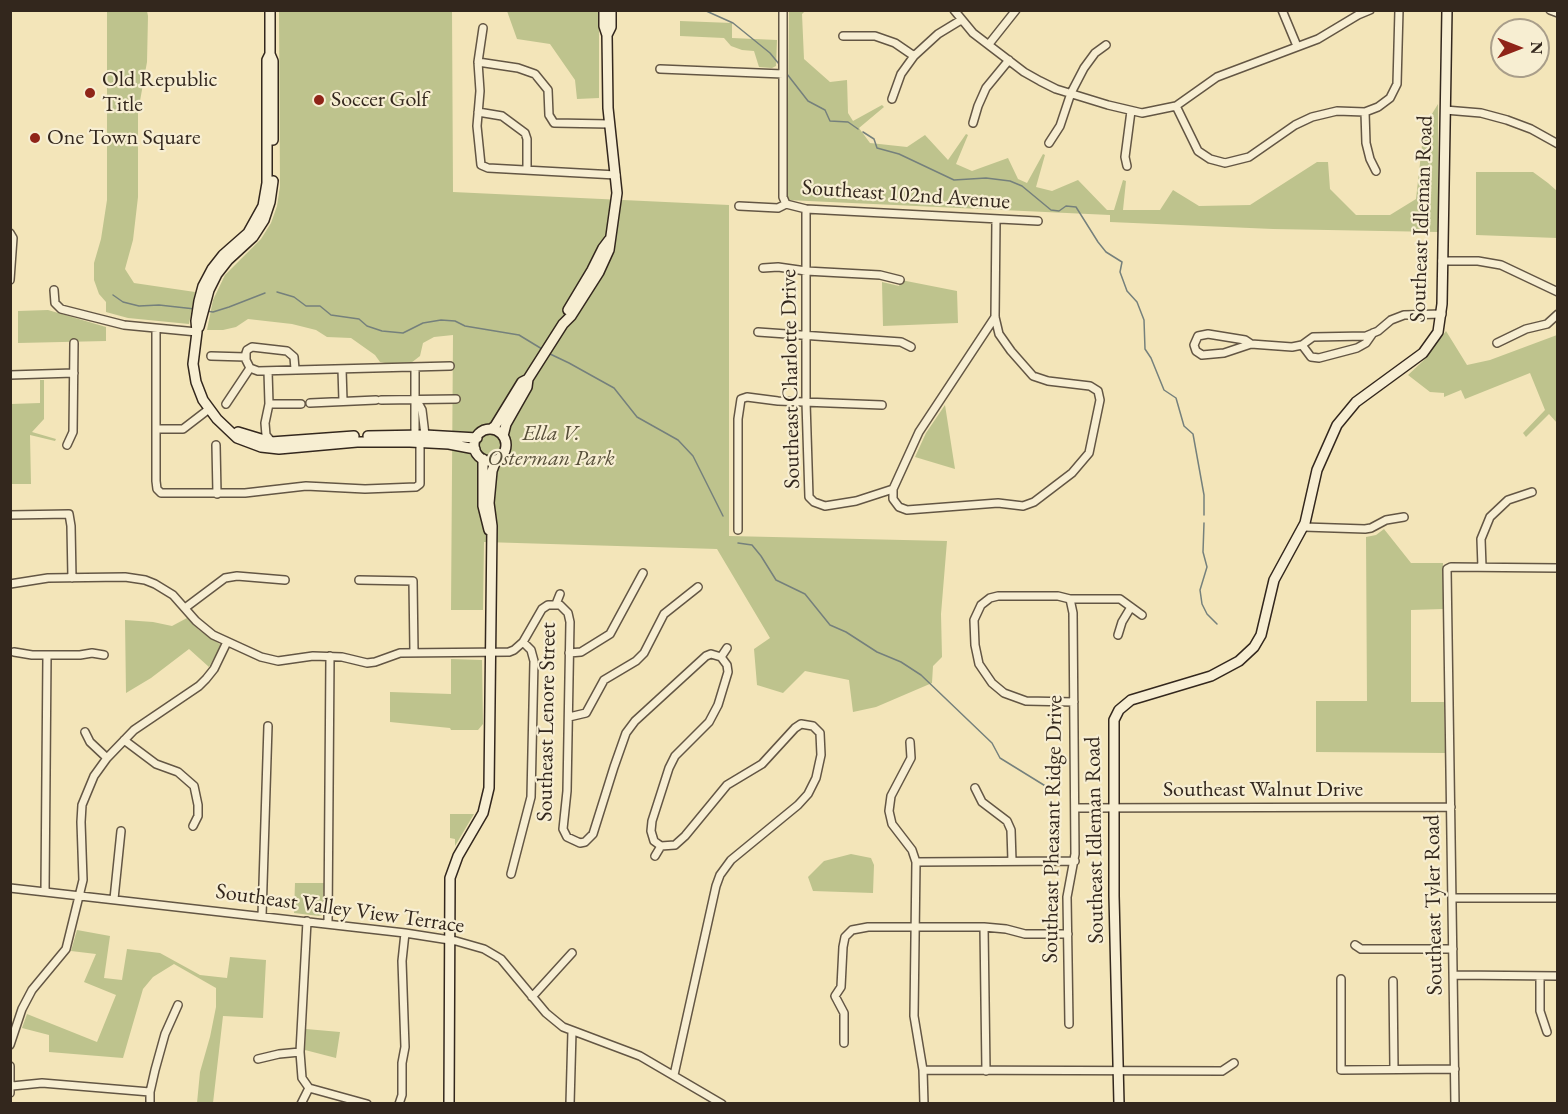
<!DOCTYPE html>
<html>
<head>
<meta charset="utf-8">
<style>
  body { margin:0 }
  #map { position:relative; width:1568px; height:1114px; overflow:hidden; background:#f3e5b9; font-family:"EB Garamond",serif }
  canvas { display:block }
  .frame { position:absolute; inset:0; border:12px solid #33271d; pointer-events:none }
  .north { position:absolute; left:1490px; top:18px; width:60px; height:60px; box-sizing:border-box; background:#f7eed2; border:2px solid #a99e8a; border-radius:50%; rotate:90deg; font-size:16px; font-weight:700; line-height:24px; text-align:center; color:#33271d }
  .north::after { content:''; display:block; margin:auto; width:21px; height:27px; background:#8f2418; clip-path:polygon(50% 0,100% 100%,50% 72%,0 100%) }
</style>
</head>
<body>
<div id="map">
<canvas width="1568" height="1114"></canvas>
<div class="frame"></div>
<div class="north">N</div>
</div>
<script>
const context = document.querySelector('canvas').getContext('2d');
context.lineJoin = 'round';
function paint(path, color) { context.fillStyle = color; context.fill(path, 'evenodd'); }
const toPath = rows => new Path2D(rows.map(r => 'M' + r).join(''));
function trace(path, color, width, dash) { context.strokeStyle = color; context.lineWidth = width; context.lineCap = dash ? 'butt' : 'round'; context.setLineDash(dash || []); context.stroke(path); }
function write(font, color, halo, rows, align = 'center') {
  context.font = font + ' "EB Garamond",serif'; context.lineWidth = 4.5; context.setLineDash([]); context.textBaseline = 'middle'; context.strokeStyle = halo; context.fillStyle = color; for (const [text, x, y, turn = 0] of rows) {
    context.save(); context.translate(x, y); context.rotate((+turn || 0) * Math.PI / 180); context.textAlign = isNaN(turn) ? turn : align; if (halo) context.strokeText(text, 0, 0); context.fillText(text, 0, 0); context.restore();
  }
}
const green = toPath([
  [107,11,147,11,148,16,147,62,138,112,138,197,133,240,125,269,134,283,195,292,189,324,128,318,106,312,106,302,99,294,94,280,94,263,101,239,107,200],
  [279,11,452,11,453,192,729,205,729,536,947,541,941,614,942,657,933,666,932,683,876,707,853,712,849,680,805,671,783,693,757,685,754,649,770,638,717,549,484,542,483,610,451,610,453,335,434,337,423,343,420,356,411,363,395,365,380,362,375,355,351,338,327,337,316,330,292,324,248,319,236,327,223,330,207,330,213,300,225,275,261,239,271,223,277,206,280,186],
  [507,11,599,11,599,98,577,99,575,80,550,44,517,39],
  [789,11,805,11,802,14,804,59,830,82,847,80,848,113,853,121,882,105,884,107,859,128,870,143,907,147,925,135,948,160,966,134,968,135,956,164,972,171,1008,158,1018,179,1027,183,1043,154,1045,155,1036,187,1052,191,1078,180,1107,210,1114,210,1123,180,1126,181,1123,210,1160,210,1173,190,1199,206,1250,205,1317,162,1328,162,1330,189,1356,215,1390,215,1416,199,1424,127,1438,104,1438,232,1273,229,1110,222,1110,215,787,200],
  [680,21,732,23,732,38,777,40,776,66,772,68,759,67,754,51,742,50,731,46,724,38,680,36],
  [1476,172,1533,172,1548,183,1557,191,1557,238,1476,235],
  [901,280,957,291,958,323,883,326,882,282,899,286],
  [48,310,106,327,106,341,18,343,18,311],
  [1446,331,1467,365,1490,360,1557,335,1557,423,1549,414,1526,437,1523,433,1545,410,1530,373,1465,399,1461,390,1444,397,1444,393,1430,392,1408,375,1423,361],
  [40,380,44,380,44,419,32,432,56,439,55,441,30,435,31,484,11,484,11,404,40,403],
  [945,405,955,469,915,457,926,433],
  [1384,529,1411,563,1443,563,1443,609,1411,610,1411,702,1444,702,1445,753,1316,752,1316,701,1367,701,1366,537,1376,535],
  [187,618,199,630,221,645,209,667,189,649,151,678,126,693,125,620,153,622,172,626],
  [451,659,482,660,483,724,478,730,451,730,450,728,390,722,390,692,451,694],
  [450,814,474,814,455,846,455,839,450,838],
  [851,854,871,858,874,865,873,893,813,891,808,877,824,861],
  [295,883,324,883,322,915,319,916,294,913],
  [77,930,110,936,104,978,122,980,127,949,160,953,200,975,227,978,230,957,266,960,263,1018,223,1016,213,1103,197,1103,200,1072,210,1037,216,1007,216,988,174,964,153,977,143,989,123,1058,49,1052,49,1035,22,1028,27,1014,97,1042,116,995,84,982,96,954,71,951],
  [306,1029,340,1032,336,1058,305,1050]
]);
const stream = toPath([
  [704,10,733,23,770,53,779,64],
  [787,74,808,101,825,110,830,121,848,122,858,129],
  [863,132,874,139,877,148,899,154,954,180,986,178,1010,181,1022,186,1051,210,1059,211,1066,206,1076,207,1098,242,1106,252,1122,262,1120,272,1127,291,1137,302,1144,320,1145,349,1151,358,1164,390,1176,398,1184,426,1193,434,1204,495,1204,515],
  [277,292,294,297,306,306,320,306,331,315,359,319,367,326,382,331,403,333,423,323,441,320,455,321,465,326,519,335,542,349],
  [113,295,123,302,139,306,159,305,195,309],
  [206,311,213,312,229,307,265,293],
  [548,353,569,363,614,388,637,417,678,440,693,456,723,516],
  [1204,523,1203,552,1207,567,1200,590,1202,604,1207,614,1217,624],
  [738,543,752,545,761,556,776,580,805,594,830,625,846,632,877,652,901,662,921,675,992,743,1000,758,1060,795]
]);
const street = toPath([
  [783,10,783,197,786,204],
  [954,10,973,33,1024,72,1040,81,1056,89,1108,105,1142,113,1176,106,1217,77,1318,39,1358,15,1370,10],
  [1282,10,1297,46],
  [1550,10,1558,13],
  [483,28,478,62,480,91,477,126,481,165,488,168,616,175],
  [843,36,875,36,895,43,914,56],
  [989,44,1016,10],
  [478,62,518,68,535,74,548,90,549,115,554,123,609,124],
  [660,69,783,74],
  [892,99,901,74,914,56,938,34,961,20],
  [1176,106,1198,151,1210,159,1225,163,1249,157,1295,125,1312,117,1337,111,1365,112,1378,107,1390,98,1397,84,1399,10],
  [1445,110,1481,113,1507,120,1531,129,1558,144],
  [478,112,502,116,525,133,527,139,527,169],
  [1365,112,1366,143,1370,159,1376,171],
  [973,123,978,106,986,88,1009,60],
  [1049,143,1060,126,1071,93,1084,68,1095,53,1106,45],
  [1127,166,1125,157,1131,111],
  [739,206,778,208,786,204,806,209,1038,221],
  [806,209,806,402,809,497,814,502,825,506,856,501,893,489],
  [10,233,13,238,10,280],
  [1442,261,1478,261,1501,265,1558,292],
  [763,268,778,267,806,271,880,275,900,280],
  [54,290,55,303,61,309,124,325,197,332],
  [995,317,919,432,893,489,893,499,899,507,907,510,998,503,1023,506,1034,502,1072,473,1089,453,1100,400,1098,391,1090,386,1048,381,1033,376,1011,351,999,334,995,317,996,220],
  [156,329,156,481,157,489,161,493,245,493,306,486,365,489,416,487,420,484,420,442,425,435,422,410,416,399],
  [758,332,901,342,911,347],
  [1497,343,1526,329,1547,324,1558,314],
  [1251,344,1245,340,1208,334,1198,336,1194,345,1196,351,1202,355,1224,353,1251,344,1292,347,1302,345,1313,337,1366,336,1378,331,1391,320,1404,315,1442,314],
  [1302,345,1311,357,1319,358,1357,348,1366,343,1373,333],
  [211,356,246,357],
  [295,369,294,357,287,351,252,347,247,350,246,353,246,360,250,368,258,371,450,366],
  [342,369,343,401],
  [415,369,415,435,417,438],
  [268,371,269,404,265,423,266,435,271,441],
  [10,375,74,373],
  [381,400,456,399],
  [310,403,376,400],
  [226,404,250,368],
  [269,404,301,404],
  [157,429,183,429,209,409],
  [67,445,73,432,74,343],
  [216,445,217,494],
  [10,515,69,514,71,526,72,578],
  [1304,527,1365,529,1371,528,1386,520,1404,517],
  [738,530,738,419,741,399,747,397,778,401,882,405],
  [1482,567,1481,539,1490,517,1508,500,1532,492],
  [359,580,413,581,414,652],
  [10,584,48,578,125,577,145,580,155,584,173,595,196,621,213,635,261,657,278,661,313,656,342,657,367,663,375,662,400,653,509,652,514,650,523,642,542,609,548,605,560,605,568,613,570,622,567,791,563,829,567,837,580,843,585,842,593,834,614,767,626,733,635,721,706,656,711,654,721,657,727,665,728,672,718,705,709,722,675,756,669,768,652,821,651,831,654,841,661,846,675,845,685,836,727,785,762,764,795,728,801,724,813,726,820,733,821,755,816,778,808,794,798,805,731,860,720,875,716,886,674,1075],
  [556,604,560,594],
  [185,608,225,578,237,576,285,580],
  [1118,635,1122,622,1131,607],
  [14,652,32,655,80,655,92,653,104,655],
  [569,653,581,652,610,634,643,573],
  [721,657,727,648],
  [1074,702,1026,701,1004,693,992,683,979,664,975,645,974,620,981,605,990,598,998,596,1058,596,1070,599,1120,599,1142,615],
  [569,717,586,713,604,680,636,661,644,653,664,614,698,587],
  [85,732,90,742,107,758],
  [124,740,156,764,178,772,194,786,198,805,198,816,193,826],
  [910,742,911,758,891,796,889,811,892,824,912,850,916,862,914,1016,923,1070,924,1104],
  [975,788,982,802,1007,821,1011,830,1012,861],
  [1075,808,1451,807],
  [655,856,661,846],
  [916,862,1075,861],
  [511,874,531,797,534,661,531,650,523,642],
  [10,888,405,933,456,941,484,949,501,959,546,1013,563,1027,640,1056,722,1104],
  [45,892,47,655],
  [1452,898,1558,898],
  [114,899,121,831],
  [262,916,268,726],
  [307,921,300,1052,302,1078,309,1088,367,1104],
  [328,924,330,656],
  [984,927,986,1071],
  [1355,945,1361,949,1453,949],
  [1454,975,1558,976],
  [1540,976,1540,1011,1547,1032],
  [1341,979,1341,1070,1455,1069],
  [1393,981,1394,1069],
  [532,997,572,953],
  [1069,1024,1067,897,1075,854,1073,613,1070,599],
  [844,1043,844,1013,835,996,841,987,843,947,845,937,852,930,868,927,984,927,1006,929,1025,934,1068,934],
  [10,1045,22,1009,32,990,66,949,83,880,81,822,82,805,94,776,107,758,134,730,199,686,206,679,214,669,227,642],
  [258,1059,279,1054,300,1052],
  [10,1066,10,1093],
  [923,1070,1222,1071,1234,1063],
  [12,1086,42,1083,150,1092],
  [150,1104,150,1092,155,1070,165,1034,178,1005],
  [301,1104,309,1088],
  [399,1104,402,1095,402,1063,405,1047,402,961,405,933],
  [570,1104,572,1031],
  [1455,1104,1447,569,1451,567,1558,568]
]);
const secondary = toPath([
  [270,10,270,54,273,61,273,140],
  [607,35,611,27,611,10],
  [270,54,267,60,267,183,263,206,248,233,223,255,212,269,203,286,199,301,196,321,197,332,193,364,196,382,203,400,217,419,237,438,261,447,279,449,357,442,410,442,449,444,475,449],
  [568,310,592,270,603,248,609,240],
  [199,327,209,290,217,274,228,260,253,237,264,220,270,202,273,181],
  [491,429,495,426,522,382,528,379,563,324,571,316,599,272,609,250,617,193,608,108,607,35,604,26,604,10],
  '474 445a16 16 0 1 1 32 0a16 16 0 1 1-32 0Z',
  [238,432,271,442,354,436],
  [368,436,425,435,477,438],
  [503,436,506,424,527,387,528,379],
  [483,459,483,506,489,530],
  [449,1104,450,878,458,856,483,813,489,788,492,526,489,503,492,471,496,460],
  [1119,1104,1114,896,1114,720,1119,710,1131,700,1211,676,1239,661,1254,647,1261,635,1274,580,1305,523,1317,470,1337,425,1356,402,1423,353,1438,332,1442,304,1447,10]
]);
const markers = [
  [90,93,6,"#8f2418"],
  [319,100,6,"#8f2418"],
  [35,138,6,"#8f2418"]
];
const poiNames = [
  ["Old Republic",102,80],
  ["Title",102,105],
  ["Soccer Golf",331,100],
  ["One Town Square",47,138]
];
const streetNames = [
  ["Southeast 102nd Avenue",906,195,4],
  ["Southeast Idleman Road",1422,219,-88],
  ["Southeast Charlotte Drive",791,379,-91],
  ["Southeast Lenore Street",547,722,-89],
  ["Southeast Walnut Drive",1263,790],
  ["Southeast Pheasant Ridge Drive",1053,829,-89],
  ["Southeast Idleman Road",1095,840,-91],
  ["Southeast Tyler Road",1434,905,-91],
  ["Southeast Valley View Terrace",340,909,8]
];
const parkNames = [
  ["Ella V.",551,434],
  ["Osterman Park",551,459]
];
paint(green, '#bec38d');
trace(stream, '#75807c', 1.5);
trace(street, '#635644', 10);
trace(secondary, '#33271d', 12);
trace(street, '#f7eed2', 7);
trace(secondary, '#f7eed2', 9);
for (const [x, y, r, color] of markers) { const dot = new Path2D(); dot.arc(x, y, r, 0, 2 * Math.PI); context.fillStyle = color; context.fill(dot); trace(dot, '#f7eed2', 2); }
write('22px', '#33271d', '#f7eed2', poiNames, 'left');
write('22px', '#33271d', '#f7eed2', streetNames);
write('italic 22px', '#564e39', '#f7eed2', parkNames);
</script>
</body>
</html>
